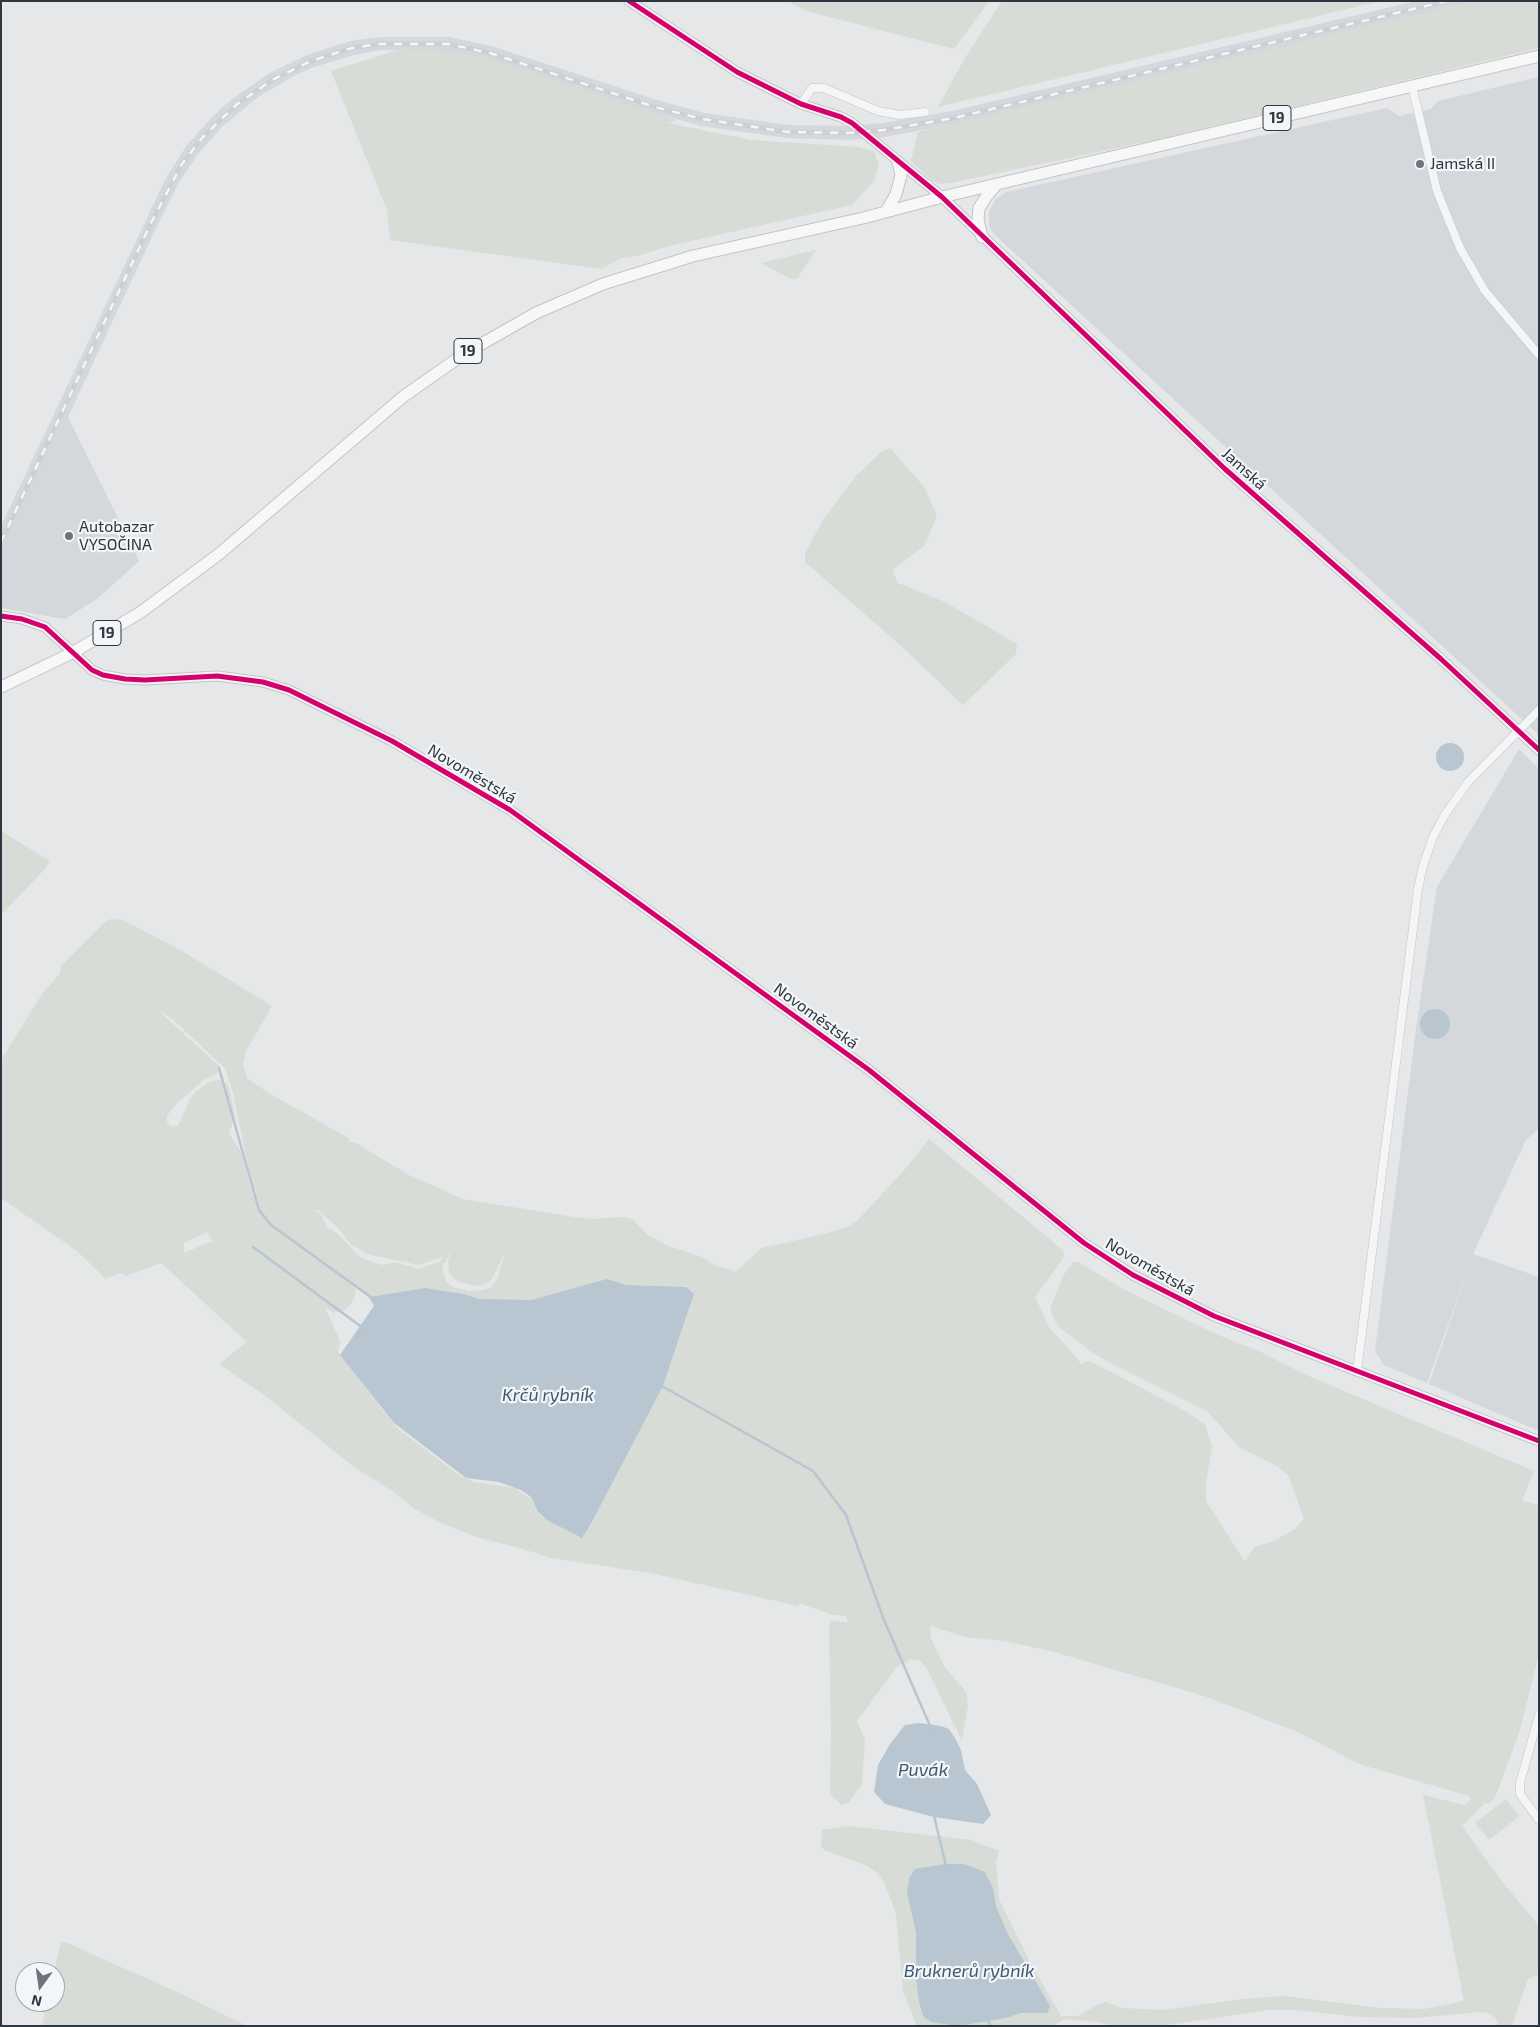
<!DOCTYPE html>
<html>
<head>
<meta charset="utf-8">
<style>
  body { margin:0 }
  #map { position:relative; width:1540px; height:2027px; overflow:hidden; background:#e5e7e9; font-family:"Exo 2",sans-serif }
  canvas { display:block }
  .frame { position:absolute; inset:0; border:2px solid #2d3641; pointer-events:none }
  .north { position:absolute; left:15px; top:1962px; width:50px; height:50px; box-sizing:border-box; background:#f3f6f8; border:1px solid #a4a9af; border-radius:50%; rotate:194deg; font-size:14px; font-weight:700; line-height:20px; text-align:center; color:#2d3641 }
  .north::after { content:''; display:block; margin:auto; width:18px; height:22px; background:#6d747c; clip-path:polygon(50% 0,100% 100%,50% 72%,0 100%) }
</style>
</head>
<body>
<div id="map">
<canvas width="1540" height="2027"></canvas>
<div class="frame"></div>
<div class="north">N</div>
</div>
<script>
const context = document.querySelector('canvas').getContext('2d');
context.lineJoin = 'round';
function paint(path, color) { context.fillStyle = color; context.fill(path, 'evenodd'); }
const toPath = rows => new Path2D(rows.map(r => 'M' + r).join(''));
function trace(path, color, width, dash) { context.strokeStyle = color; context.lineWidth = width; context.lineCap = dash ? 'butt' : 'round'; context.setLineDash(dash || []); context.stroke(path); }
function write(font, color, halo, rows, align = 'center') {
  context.font = font + ' "Exo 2",sans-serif'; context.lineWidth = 4.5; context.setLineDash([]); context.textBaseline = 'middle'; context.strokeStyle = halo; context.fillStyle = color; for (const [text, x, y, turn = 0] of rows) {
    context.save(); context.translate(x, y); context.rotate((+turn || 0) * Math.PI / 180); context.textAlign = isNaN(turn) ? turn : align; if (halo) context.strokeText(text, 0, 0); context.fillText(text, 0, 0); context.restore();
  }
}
const built = toPath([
  [1416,1,1477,1,955,124,884,137,848,140,787,138,701,126,614,101,488,59,447,51,380,50,354,55,314,67,294,76,258,97,223,126,198,154,178,184,157,226,68,417,139,561,97,599,65,619,1,608,1,526,166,178,187,145,213,116,231,100,268,74,309,54,351,41,379,37,449,37,491,46,657,100,704,113,788,125,847,126,883,123,952,111],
  [1539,77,1539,735,995,235,989,226,989,212,995,200,1006,192,1387,108,1399,116,1431,109,1438,101],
  [1519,749,1539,769,1539,1128,1526,1140,1473,1254,1539,1277,1539,1431,1429,1384,1469,1266,1427,1383,1384,1365,1375,1351,1416,1029,1437,887]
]);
const green = toPath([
  [787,1,989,1,954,49,806,11],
  [1002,1,1381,1,938,107,965,58],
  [1477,1,1539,1,1539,48,1155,140,951,183,940,184,931,180,911,161,918,132],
  [401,49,447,51,488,59,678,120,668,123,751,140,859,147,874,151,879,165,874,181,852,205,669,246,638,256,622,258,601,269,390,240,387,210,331,71],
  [816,250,797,279,791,279,761,263],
  [890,448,924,487,937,516,924,546,892,570,898,583,945,602,1017,644,1016,654,963,705,899,644,805,562,805,553,823,520,855,477,881,452],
  [1,831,50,861,45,869,1,915],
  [111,919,123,920,182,951,272,1006,246,1051,243,1064,247,1078,267,1092,350,1139,348,1142,354,1142,409,1175,463,1199,574,1217,592,1219,625,1217,632,1219,648,1235,666,1245,702,1257,718,1267,733,1270,734,1273,762,1248,820,1235,848,1227,857,1221,907,1167,929,1139,1063,1250,1064,1256,1060,1263,1035,1297,1050,1329,1065,1344,1082,1365,1086,1361,1092,1362,1187,1412,1205,1424,1212,1447,1206,1483,1206,1501,1245,1562,1254,1547,1274,1541,1295,1529,1304,1518,1288,1475,1278,1467,1239,1447,1208,1412,1114,1365,1090,1351,1060,1328,1051,1313,1051,1306,1063,1276,1073,1262,1078,1262,1125,1290,1218,1335,1261,1352,1306,1375,1534,1471,1522,1501,1539,1505,1539,1654,1520,1730,1498,1790,1494,1799,1488,1804,1485,1803,1462,1826,1501,1880,1539,1926,1539,1974,1528,1979,1512,2026,1498,2026,1496,2018,1489,2013,1480,2012,1416,2018,1360,2017,1295,2010,1269,2010,1161,2026,1111,2025,1091,2021,1064,2019,1053,2026,917,2026,903,1991,896,1914,885,1884,878,1874,868,1866,824,1850,821,1846,822,1830,848,1826,971,1840,999,1851,996,1863,999,1899,1034,1970,1061,2016,1078,2016,1097,2005,1106,2002,1122,2008,1163,2010,1242,1999,1285,1996,1381,2008,1425,2009,1464,2001,1423,1795,1465,1805,1470,1801,1469,1796,1359,1764,1298,1732,1204,1696,1051,1651,1004,1641,965,1637,931,1626,930,1636,944,1666,966,1692,968,1705,962,1741,927,1669,919,1660,911,1659,896,1668,857,1721,865,1740,862,1784,849,1802,842,1805,830,1794,831,1730,829,1628,831,1620,848,1623,846,1616,833,1615,799,1603,799,1606,650,1573,551,1558,520,1548,480,1538,443,1524,415,1509,394,1492,354,1467,267,1397,219,1364,247,1342,161,1263,126,1276,120,1273,106,1279,77,1251,1,1198,1,1060,42,994,60,973,61,966,106,921],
  [159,1011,171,1018,225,1068,233,1093,251,1181,257,1192,253,1196,241,1152,229,1133,235,1116,228,1084,219,1080,209,1082,196,1091,190,1099,178,1126,170,1126,167,1122,167,1116,176,1104,204,1080,221,1071,219,1066],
  [318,1210,337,1227,351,1244,366,1254,419,1265,443,1257,441,1261,418,1269,396,1262,382,1265,361,1258,337,1233,327,1227,320,1213,313,1211],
  [207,1232,214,1243,210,1242,184,1253,184,1243],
  [453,1249,448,1260,449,1273,458,1282,477,1286,484,1285,492,1279,506,1250,497,1279,491,1287,485,1290,468,1291,453,1287,446,1281,442,1266],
  [607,1280,626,1285,655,1286,691,1305,663,1386,593,1520,581,1537,540,1516,531,1499,515,1488,474,1482,460,1476,395,1426,338,1352,340,1341,325,1307,334,1313,344,1310,351,1304,356,1294,354,1287,369,1297,425,1288,464,1294,479,1299,513,1301,531,1300],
  [1506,1799,1519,1816,1489,1840,1475,1823],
  [61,1942,65,1942,186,1996,247,2026,42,2026,47,2002,55,2002,54,1972]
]);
const water = toPath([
  '1436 757a14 14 0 1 1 28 0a14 14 0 1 1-28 0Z',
  '1420 1024a15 15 0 1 1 30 0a15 15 0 1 1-30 0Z',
  [607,1279,626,1285,686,1287,694,1294,663,1386,593,1520,582,1538,547,1520,538,1512,531,1497,521,1490,499,1482,466,1478,449,1465,394,1423,340,1355,374,1306,369,1297,425,1288,464,1294,479,1299,531,1300],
  [919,1723,941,1726,949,1729,955,1738,961,1750,965,1770,977,1784,991,1815,983,1824,934,1817,885,1804,874,1792,878,1765,890,1744,905,1725],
  [945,1864,964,1864,985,1872,993,1888,996,1907,1008,1934,1050,2006,1047,2013,1021,2013,1006,2018,958,2026,931,2022,923,2016,919,2002,916,1976,916,1932,907,1893,909,1878,915,1869]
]);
const stream = toPath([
  [219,1068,259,1210,271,1225,372,1298],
  [253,1247,363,1328],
  [660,1385,813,1471,846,1515,884,1620,931,1728],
  [934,1816,946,1866],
  [988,2019,990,2026]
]);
const minor = toPath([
  [1412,86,1437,191,1460,248,1485,291,1539,355],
  [801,104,812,88,824,88,878,111,900,115,925,112],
  [1357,1371,1418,889,1423,866,1433,837,1444,816,1468,782,1539,710],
  [1539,1715,1520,1783,1520,1794,1539,1820]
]);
const tertiary = toPath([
  [629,1,737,72,801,104,841,117,852,123,942,197,1225,469,1441,659,1539,750],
  [1,616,22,619,45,627,92,670,103,675,125,679,145,680,217,676,263,682,289,690,392,741,510,810,869,1070,1084,1243,1133,1275,1214,1316,1539,1441]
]);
const primary = toPath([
  [886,212,896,194,901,175,898,162],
  [982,237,978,220,979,208,986,197,996,185],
  [1,687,72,653,141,612,219,554,404,396,464,354,536,313,603,284,693,256,863,218,942,197,1539,56]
]);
const rail = toPath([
  [1,542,151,223,182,164,202,138,236,105,272,80,311,61,352,48,379,44,448,44,490,53,655,107,702,119,788,132,847,133,884,130,954,118,1447,1]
]);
const cycleway = toPath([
  [629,1,737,72,801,104,841,117,852,123,942,197,1225,469,1441,659,1539,750],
  [1,616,22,619,45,627,92,670,103,675,125,679,145,680,217,676,263,682,289,690,392,741,510,810,869,1070,1084,1243,1133,1275,1214,1316,1539,1441]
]);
const markers = [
  [1420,164,5,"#6d747c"],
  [69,536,5,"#6d747c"]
];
const shields = [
  [1277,118,28],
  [468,351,28],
  [107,633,28]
];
const shieldNames = [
  ["19",1277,118],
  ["19",468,351],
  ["19",107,633]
];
const poiNames = [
  ["Jamská II",1430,164],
  ["Autobazar",79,527],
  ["VYSOČINA",79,545]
];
const streetNames = [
  ["Jamská",1244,469,42],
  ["Novoměstská",472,774,31],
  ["Novoměstská",816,1016,36],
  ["Novoměstská",1150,1267,30]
];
const waterNames = [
  ["Krčů rybník",548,1395],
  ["Puvák",923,1770],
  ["Bruknerů rybník",969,1971]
];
paint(built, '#d4d7dc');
paint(green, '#d7dcd6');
paint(water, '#b7c6d0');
trace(stream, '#b7c6d0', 2.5);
trace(minor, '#c3c5c7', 9);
trace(tertiary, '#c3c5c7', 11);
trace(primary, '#c2c4c6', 13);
trace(minor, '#f4f5f6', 8);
trace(tertiary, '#f4f5f6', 9);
trace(primary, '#f7f7f8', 11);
trace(rail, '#cdcfd1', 4.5);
trace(rail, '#f3f6f8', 2.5, [8]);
trace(cycleway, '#d6006c', 5);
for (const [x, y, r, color] of markers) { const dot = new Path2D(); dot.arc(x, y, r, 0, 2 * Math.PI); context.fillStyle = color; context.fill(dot); trace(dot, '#f3f6f8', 2); }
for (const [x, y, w] of shields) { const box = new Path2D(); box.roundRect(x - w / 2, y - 12.5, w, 25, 4); context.fillStyle = '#f3f6f8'; context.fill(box); trace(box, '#2d3641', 1); }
write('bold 15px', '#2d3641', null, shieldNames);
write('16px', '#2d3641', '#f3f6f8', poiNames, 'left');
write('16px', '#2d3641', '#f3f6f8', streetNames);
write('italic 18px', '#3b5971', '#f3f6f8', waterNames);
</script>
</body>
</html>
